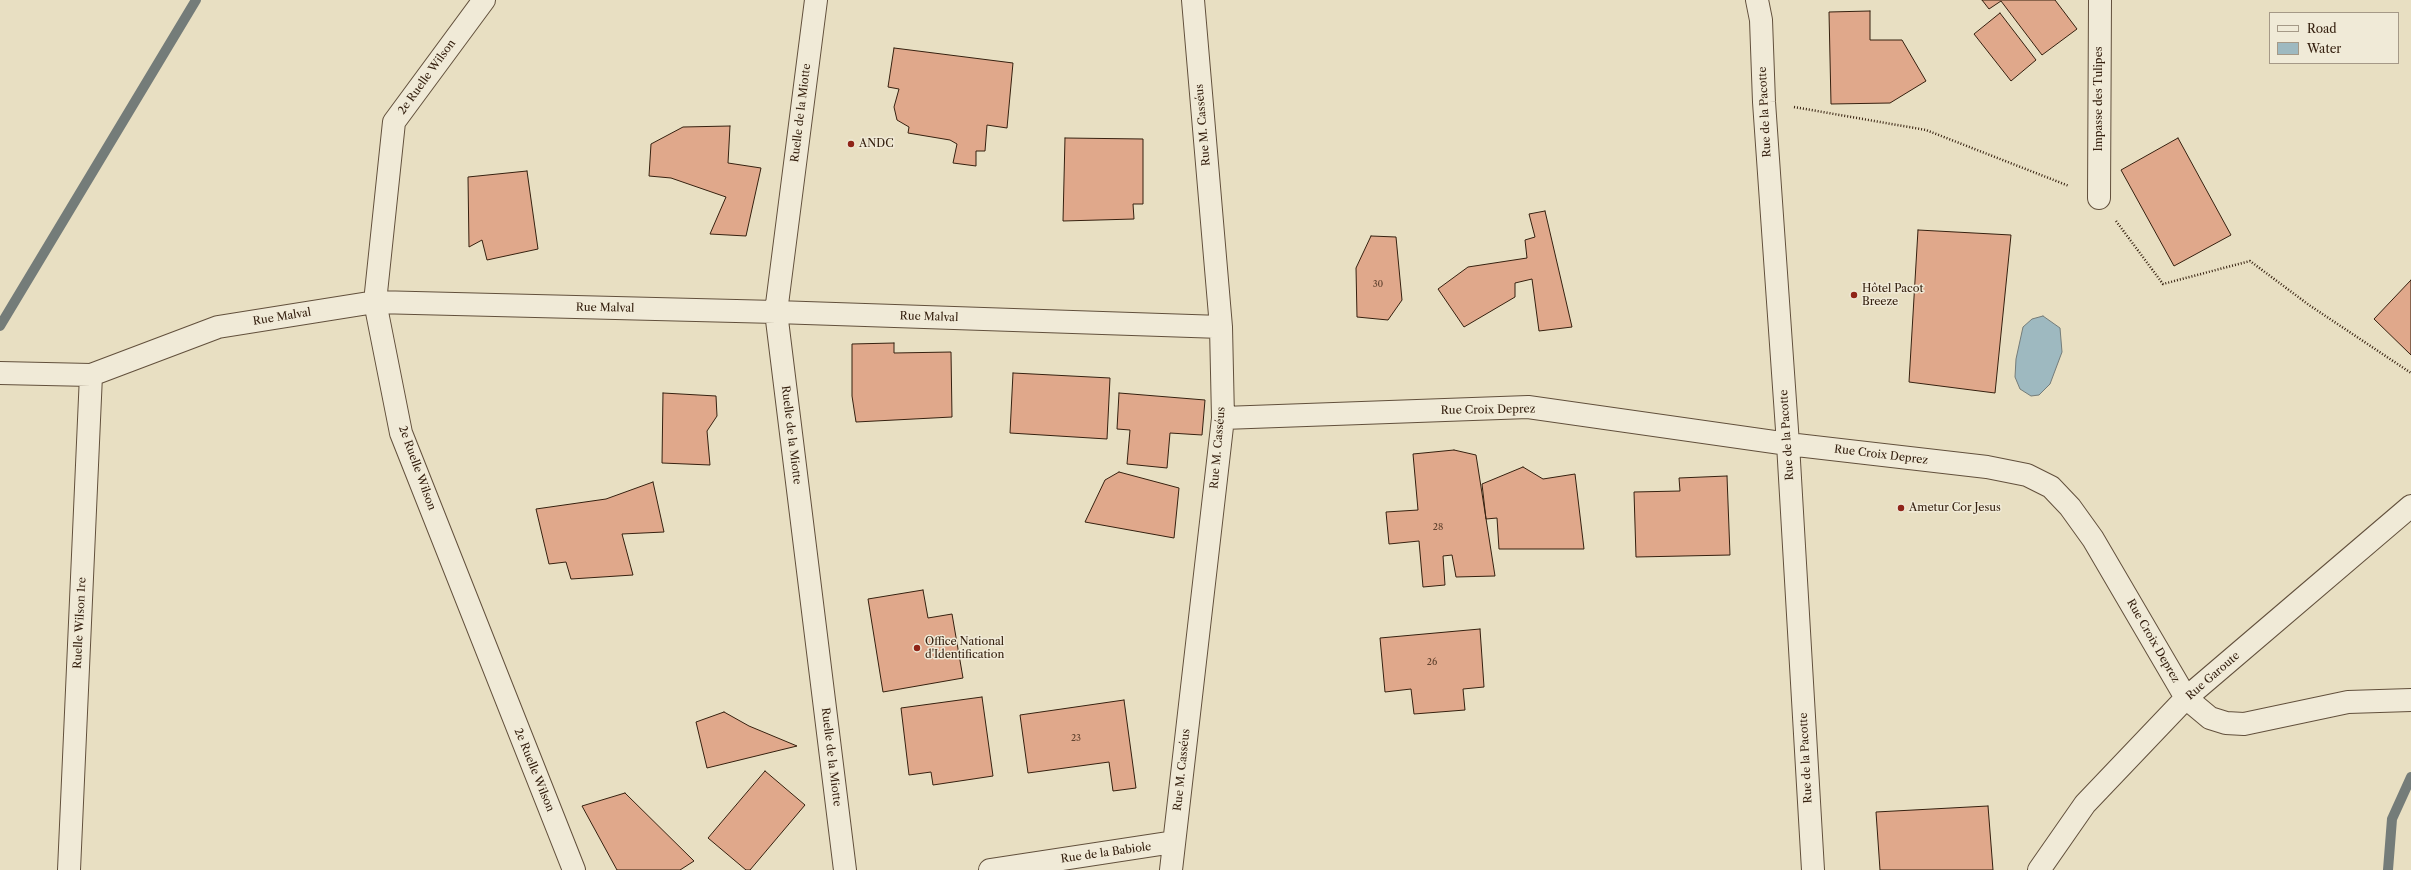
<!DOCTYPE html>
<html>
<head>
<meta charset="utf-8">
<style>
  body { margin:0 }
  #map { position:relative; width:2411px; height:870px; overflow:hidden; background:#e8dfc2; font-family:"Libre Caslon Text",serif }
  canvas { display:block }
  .legend { position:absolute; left:2269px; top:12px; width:130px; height:52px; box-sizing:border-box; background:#f0ead7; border:1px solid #a59987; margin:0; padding:5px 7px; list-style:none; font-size:12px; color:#35200f }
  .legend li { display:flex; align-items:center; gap:8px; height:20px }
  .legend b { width:20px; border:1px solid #a59987 }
</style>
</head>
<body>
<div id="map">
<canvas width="2411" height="870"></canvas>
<ul class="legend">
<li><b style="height:5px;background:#f0ead7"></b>Road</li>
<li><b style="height:11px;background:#9eb9c0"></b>Water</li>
</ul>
</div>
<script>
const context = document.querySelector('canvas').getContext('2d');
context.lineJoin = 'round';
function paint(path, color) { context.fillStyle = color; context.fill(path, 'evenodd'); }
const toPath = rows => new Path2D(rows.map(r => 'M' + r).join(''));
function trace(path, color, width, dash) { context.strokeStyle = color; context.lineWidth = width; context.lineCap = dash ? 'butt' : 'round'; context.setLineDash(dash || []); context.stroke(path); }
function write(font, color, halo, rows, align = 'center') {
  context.font = font + ' "Libre Caslon Text",serif'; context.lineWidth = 3; context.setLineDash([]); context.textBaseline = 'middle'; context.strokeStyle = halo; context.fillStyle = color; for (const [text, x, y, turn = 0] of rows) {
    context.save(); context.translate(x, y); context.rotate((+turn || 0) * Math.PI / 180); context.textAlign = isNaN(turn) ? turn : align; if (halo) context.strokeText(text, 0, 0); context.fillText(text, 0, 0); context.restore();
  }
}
const water = toPath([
  [2043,316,2060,328,2062,352,2050,384,2039,395,2031,396,2020,389,2015,377,2016,359,2023,327,2032,319,2043,316]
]);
const stream = toPath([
  [0,326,196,0],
  [2388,870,2392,819,2411,777]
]);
const building = toPath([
  [1982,0,2055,0,2077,29,2042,55,2001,1,1989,9,1982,0],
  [1870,11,1870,40,1902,40,1926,81,1890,103,1831,104,1829,12,1870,11],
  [2000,13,2036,60,2011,81,1974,34,2000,13],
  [894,48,1013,63,1007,128,987,125,985,151,976,151,976,166,953,163,957,144,950,140,908,133,909,127,897,120,894,107,899,89,888,87,894,48],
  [730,126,728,163,761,168,746,236,710,234,726,197,671,178,649,176,651,144,683,127,730,126],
  [1065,138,1143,139,1143,204,1133,204,1134,219,1063,221,1065,138],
  [2178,138,2231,235,2174,266,2121,170,2178,138],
  [527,171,538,249,487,260,482,240,469,247,468,177,527,171],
  [1545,211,1572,327,1539,331,1532,279,1515,283,1515,297,1464,327,1438,289,1468,267,1527,258,1525,240,1535,237,1529,214,1545,211],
  [1918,230,2011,235,1995,393,1909,382,1918,230],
  [1371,236,1396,237,1402,300,1388,320,1357,317,1356,268,1371,236],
  [2411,280,2411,355,2374,319,2411,280],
  [894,343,894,353,951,352,952,417,856,422,852,396,852,344,894,343],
  [1013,373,1110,378,1107,439,1010,433,1013,373],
  [663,393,716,396,717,416,707,431,710,465,662,463,663,393],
  [1119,393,1205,400,1202,435,1170,433,1167,468,1127,464,1130,430,1117,429,1119,393],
  [1454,450,1476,455,1495,576,1456,577,1452,555,1443,556,1445,585,1423,587,1419,541,1389,544,1386,512,1418,510,1413,454,1454,450],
  [1523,467,1543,479,1575,474,1584,549,1499,549,1497,518,1486,519,1482,484,1523,467],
  [1119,472,1179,488,1174,538,1085,522,1105,480,1119,472],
  [1727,476,1730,555,1636,557,1634,492,1680,491,1679,478,1727,476],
  [653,482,664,532,622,534,633,575,571,579,566,562,549,564,536,509,606,499,653,482],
  [923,590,928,618,952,614,963,678,883,692,868,599,923,590],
  [1480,629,1484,687,1463,689,1465,710,1414,714,1411,689,1385,692,1380,638,1480,629],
  [982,697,993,776,933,785,931,772,909,775,901,708,982,697],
  [1124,700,1136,788,1113,791,1109,762,1028,773,1020,715,1124,700],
  [724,712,749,726,797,746,707,768,696,722,724,712],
  [765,771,805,805,750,870,746,870,708,838,765,771],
  [625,793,694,861,680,870,617,870,582,806,625,793],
  [1988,806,1993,870,1880,870,1876,812,1988,806]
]);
const path = toPath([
  [1794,107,1926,130,2069,186],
  [2116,221,2163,284,2250,261,2309,305,2411,373]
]);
const street = toPath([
  [484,0,394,122,375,302,401,433,574,870],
  [816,0,776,312,845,870],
  [1757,0,1761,20,1764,102,1788,444,1813,870],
  [2099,198,2100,0],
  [0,373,91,375,218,327,375,302,776,312,1221,327],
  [1223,418,1528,407,1788,444,1987,467,2027,475,2051,487,2070,507,2093,539,2186,698,2210,718,2226,723,2244,724,2348,702,2411,700],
  [69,870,91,375],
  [990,870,1174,842],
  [1171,870,1223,418,1221,327,1193,0],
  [2039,870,2085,804,2186,698,2411,506]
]);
const markers = [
  [851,144,4,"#8f2418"],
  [1854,295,4,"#8f2418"],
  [1901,508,4,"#8f2418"],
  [917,648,4,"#8f2418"]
];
const numberNames = [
  ["30",1378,284],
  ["28",1438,527],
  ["26",1432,662],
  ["23",1076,738]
];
const streetNames = [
  ["2e Ruelle Wilson",427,77,-54],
  ["Impasse des Tulipes",2099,99,-90],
  ["Rue de la Pacotte",1765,112,-93],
  ["Ruelle de la Miotte",801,113,-83],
  ["Rue M. Casséus",1203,125,-95],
  ["Rue Malval",605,308,1],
  ["Rue Malval",282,317,-9],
  ["Rue Malval",929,317,2],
  ["Rue Croix Deprez",1488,410,-1],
  ["Ruelle de la Miotte",791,435,83],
  ["Rue de la Pacotte",1787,435,-94],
  ["Rue M. Casséus",1218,448,-85],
  ["Rue Croix Deprez",1881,455,7],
  ["2e Ruelle Wilson",417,468,70],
  ["Ruelle Wilson 1re",80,623,-87],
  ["Rue Croix Deprez",2153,641,60],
  ["Rue Garoute",2213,676,-41],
  ["Ruelle de la Miotte",831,757,83],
  ["Rue de la Pacotte",1806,758,-93],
  ["2e Ruelle Wilson",534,770,68],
  ["Rue M. Casséus",1182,770,-84],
  ["Rue de la Babiole",1106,853,-8]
];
const poiNames = [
  ["ANDC",859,144],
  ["Hôtel Pacot",1862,289],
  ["Breeze",1862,302],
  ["Ametur Cor Jesus",1909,508],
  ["Office National",925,642],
  ["d'Identification",925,655]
];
paint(water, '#9eb9c0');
trace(water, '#747c79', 1);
trace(stream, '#747c79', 10);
paint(building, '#e0a88b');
trace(building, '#35200f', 1);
trace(street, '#62503c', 24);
trace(path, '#35200f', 2.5, [1, 2]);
trace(street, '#f0ead7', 22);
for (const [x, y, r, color] of markers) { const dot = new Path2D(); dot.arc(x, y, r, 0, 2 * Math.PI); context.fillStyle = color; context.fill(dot); trace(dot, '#f0ead7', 1.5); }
write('9px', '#60422e', null, numberNames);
write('11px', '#35200f', '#f0ead7', streetNames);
write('11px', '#35200f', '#f0ead7', poiNames, 'left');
</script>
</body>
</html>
